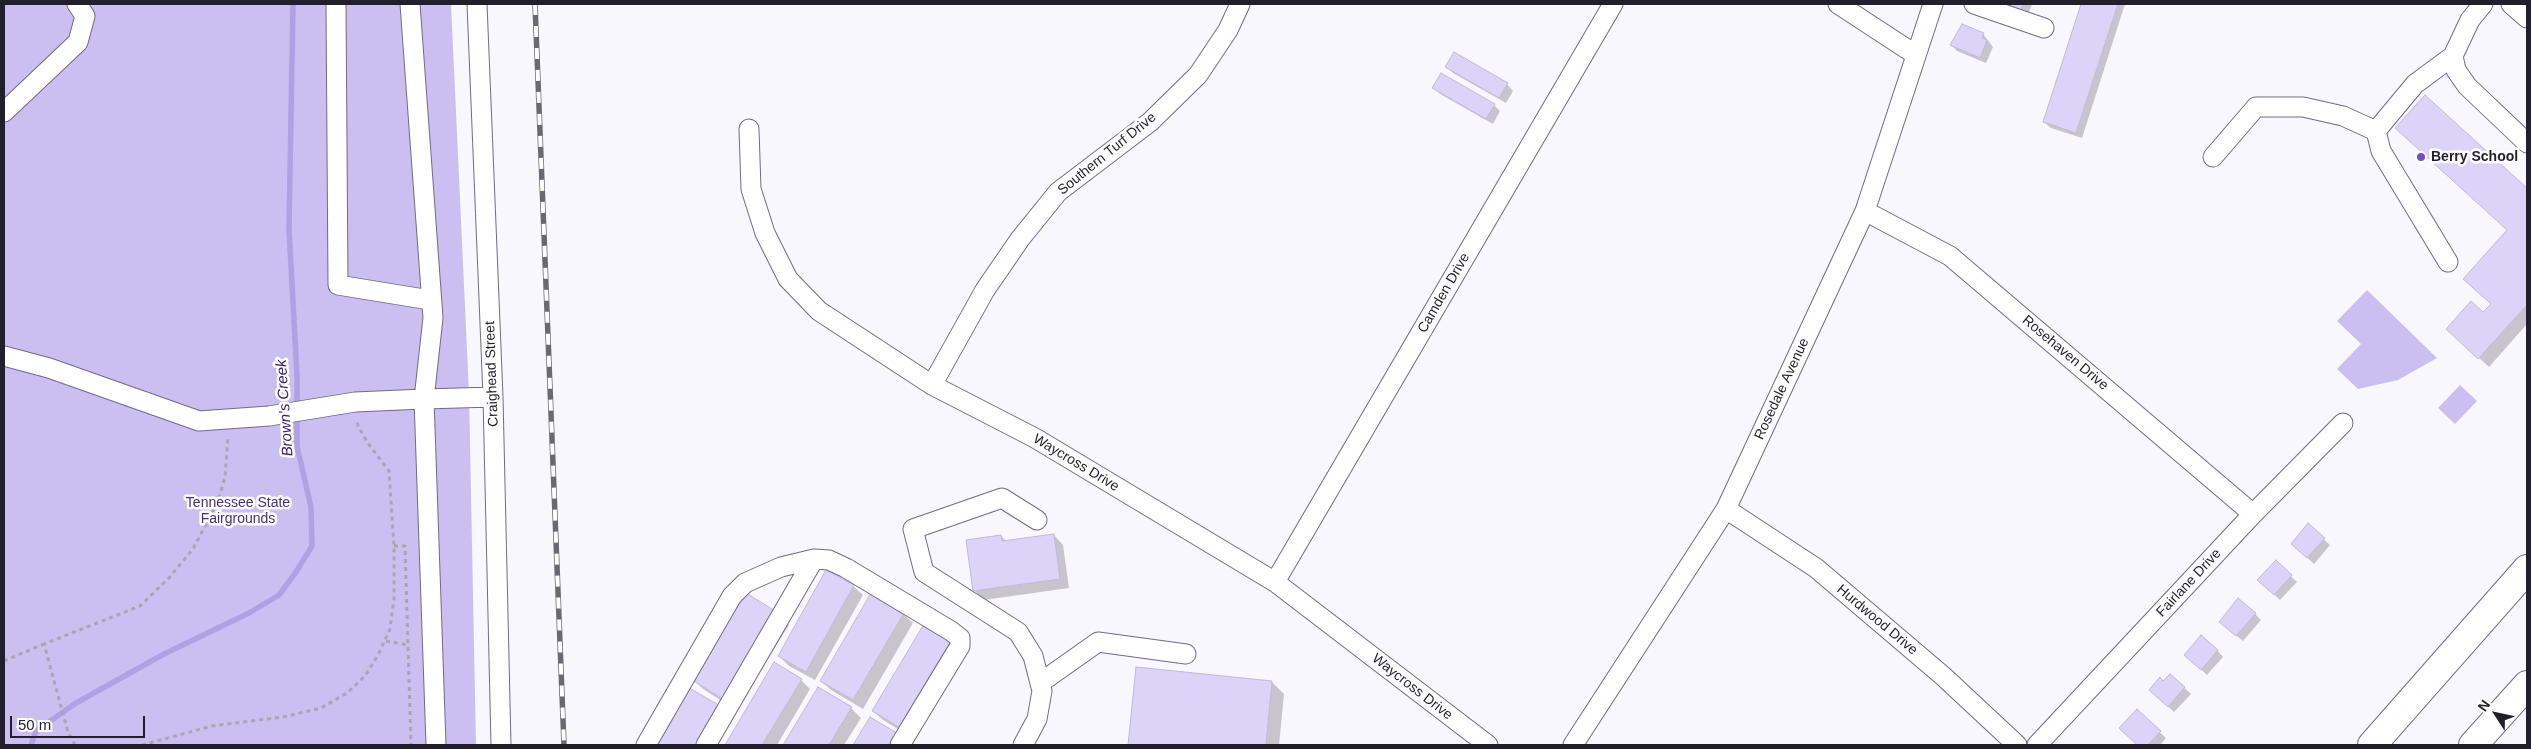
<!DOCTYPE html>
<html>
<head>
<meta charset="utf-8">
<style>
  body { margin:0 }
  #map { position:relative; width:2531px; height:749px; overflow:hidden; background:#f9f7fe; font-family:Arial,sans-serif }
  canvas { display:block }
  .frame { position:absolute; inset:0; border:5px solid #221f2c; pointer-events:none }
  .north { position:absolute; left:2471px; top:689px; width:50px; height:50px; -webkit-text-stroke:4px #fff; paint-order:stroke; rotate:305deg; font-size:14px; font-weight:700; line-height:20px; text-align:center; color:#221f2c }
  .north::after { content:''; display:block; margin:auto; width:18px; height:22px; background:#221f2c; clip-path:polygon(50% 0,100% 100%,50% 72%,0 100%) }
  .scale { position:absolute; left:10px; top:716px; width:135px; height:22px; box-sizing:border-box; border:2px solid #221f2c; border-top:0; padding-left:6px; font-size:15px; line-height:18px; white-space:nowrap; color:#221f2c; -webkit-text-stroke:4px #fff; paint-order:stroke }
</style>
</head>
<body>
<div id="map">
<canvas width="2531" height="749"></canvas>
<div class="frame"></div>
<div class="north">N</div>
<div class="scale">50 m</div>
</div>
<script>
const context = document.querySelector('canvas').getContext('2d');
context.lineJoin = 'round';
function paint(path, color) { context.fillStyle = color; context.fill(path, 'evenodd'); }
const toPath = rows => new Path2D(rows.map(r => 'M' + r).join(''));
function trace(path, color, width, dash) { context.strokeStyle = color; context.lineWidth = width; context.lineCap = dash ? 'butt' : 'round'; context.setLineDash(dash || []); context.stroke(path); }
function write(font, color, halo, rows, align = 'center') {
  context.font = font + ' Arial,sans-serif'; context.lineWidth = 5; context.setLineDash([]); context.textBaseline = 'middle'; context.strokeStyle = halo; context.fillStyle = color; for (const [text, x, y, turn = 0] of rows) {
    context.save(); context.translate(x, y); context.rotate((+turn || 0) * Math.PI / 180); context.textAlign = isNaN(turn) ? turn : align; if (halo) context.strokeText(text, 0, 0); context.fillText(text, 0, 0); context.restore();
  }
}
const green = toPath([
  [4,4,451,4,469,393,476,745,4,745],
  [2367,290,2437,358,2398,380,2358,389,2337,369,2361,344,2337,321],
  [2460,385,2477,401,2455,424,2438,408]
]);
const shadow = toPath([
  [2007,4,2032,4,2028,15,2013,10],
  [2083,4,2125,4,2082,138,2051,128,2044,122],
  [1983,34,1993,47,1986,63,1957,51,1951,45],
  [1447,67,1507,84,1513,91,1506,103,1453,73],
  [1434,88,1494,105,1500,111,1493,124,1440,94],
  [2425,97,2527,189,2527,324,2489,367,2457,338,2492,304,2508,230],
  [2308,525,2330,545,2314,564,2299,550],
  [1054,535,1063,545,1069,588,984,600,974,590,1001,536,1006,541],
  [2276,562,2297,582,2280,600,2259,580],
  [853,586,863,595,815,680,789,666,779,656],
  [903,614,913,623,863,709,831,690,821,681],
  [2255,614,2261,620,2243,641,2227,628],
  [779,615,789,625,736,710,703,689,694,680],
  [950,641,960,651,909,736,883,720,873,711],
  [2217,650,2223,657,2207,675,2192,661],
  [775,664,801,680,810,689,777,745,726,745],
  [1137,668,1272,682,1284,694,1279,745,1129,745],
  [2170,675,2191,694,2174,712,2156,696],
  [818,689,851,708,861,718,844,745,784,745],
  [2137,711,2166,738,2160,745,2138,745,2120,728]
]);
const stream = toPath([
  [31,745,36,731,76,703,164,654,249,613,279,595,296,572,312,546,311,507,297,446,297,376,289,229,293,4]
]);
const building = toPath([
  [2006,4,2023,4,2021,10,2006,4],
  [2081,4,2118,4,2076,133,2043,122,2081,4],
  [1962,24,1984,33,1982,38,1987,40,1980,58,1950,45,1962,24],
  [1454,52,1508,83,1499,98,1445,67,1454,52],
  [1441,73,1495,104,1486,119,1432,88,1441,73],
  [2425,95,2527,188,2527,305,2478,359,2446,329,2471,301,2483,312,2491,304,2463,279,2507,230,2395,128,2425,95],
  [2308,523,2325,538,2307,558,2291,544,2308,523],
  [1054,534,1060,579,973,591,966,540,1001,535,1002,541,1054,534],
  [2276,560,2292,575,2274,595,2257,580,2276,560],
  [826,570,854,585,806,672,778,656,826,570],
  [746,593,780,614,726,701,692,680,746,593],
  [871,593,904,613,853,700,820,681,871,593],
  [2238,598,2256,613,2236,636,2219,622,2238,598],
  [924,624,951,640,899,727,872,711,924,624],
  [2201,635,2218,650,2201,670,2184,655,2201,635],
  [774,662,802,679,762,745,725,745,774,662],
  [1136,667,1272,681,1266,745,1128,745,1136,667],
  [2170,674,2185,687,2168,707,2149,690,2160,677,2163,681,2170,674],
  [686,686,722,707,700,745,652,745,686,686],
  [818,687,852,707,829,745,783,745,818,687],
  [2137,709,2161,731,2148,745,2137,745,2119,728,2137,709],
  [870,717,897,733,890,745,853,745,870,717]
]);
const path = toPath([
  [394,546,405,546,411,745],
  [386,641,408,645],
  [4,661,44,644],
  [75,745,68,732,44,644,140,606,168,579,193,549,218,501,225,477,228,437],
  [142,745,212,726,283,717,321,708,347,693,365,676,378,655,390,629,394,599,394,546,389,471,367,442,358,426,357,420]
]);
const minor = toPath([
  [336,4,338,285,430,300],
  [477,4,493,397,501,745],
  [1838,4,1916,55],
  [1974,4,2044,28],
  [2483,4,2470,20,2453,56,2456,70,2467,86,2527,143],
  [2511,4,2527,18],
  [4,112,78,42,85,16,77,4],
  [749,129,751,189,765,233,788,279,819,311,932,385,1035,438,1275,582,1488,745],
  [2213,157,2256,107,2303,107,2343,116,2376,131],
  [1865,211,1950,256,2253,514],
  [2448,262,2381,151,2376,131,2415,84,2453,56],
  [4,356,49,368,199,421,269,416,355,402,424,399,433,318,410,4],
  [932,385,985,290,1020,239,1058,192,1150,122,1198,75,1228,30,1240,4],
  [1726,509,1816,568,1943,676,2017,745],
  [1275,582,1613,4],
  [1040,683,1098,642,1186,654],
  [436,745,424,399,493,397],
  [646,745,732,596,745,583,781,567,814,559,829,560,846,568,951,631,960,638,960,646,900,745],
  [706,745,814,559],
  [1023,745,1037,719,1042,691,1033,656,1018,632,924,572,913,529,1002,498,1037,520],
  [1573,745,1726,509,1865,211,1933,4],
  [2037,745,2253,514,2343,423]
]);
const highway = toPath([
  [2372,745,2527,569],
  [2473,745,2527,685]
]);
const rail = toPath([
  [535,4,564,745]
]);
const markers = [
  [2421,157,5,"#764dc5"]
];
const streetNames = [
  ["Southern Turf Drive",1107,154,-39],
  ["Camden Drive",1444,293,-60],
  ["Rosehaven Drive",2065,353,40],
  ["Craighead Street",492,374,-92],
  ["Rosedale Avenue",1782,389,-65],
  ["Waycross Drive",1076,463,31],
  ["Fairlane Drive",2189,583,-47],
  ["Hurdwood Drive",1877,620,40],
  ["Waycross Drive",1412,687,38]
];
const poiNames = [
  ["Berry School",2431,157]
];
const parkNames = [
  ["Tennessee State",238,503],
  ["Fairgrounds",238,519]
];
const waterNames = [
  ["Brown's Creek",285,408,-94]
];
paint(green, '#cbbff2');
paint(shadow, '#0003');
trace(stream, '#b1a0e4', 5.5);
paint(building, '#dcd4f8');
trace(building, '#c0b8db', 1);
trace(minor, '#716a89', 21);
trace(highway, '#716a89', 30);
trace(path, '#a8a6af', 3, [4, 4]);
trace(minor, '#fff', 19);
trace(highway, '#fff', 28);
trace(rail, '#6a6873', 5.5);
trace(rail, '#fff', 4, [11]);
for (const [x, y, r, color] of markers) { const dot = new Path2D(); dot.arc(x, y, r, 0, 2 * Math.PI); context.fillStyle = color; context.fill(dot); trace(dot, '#fff', 2); }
write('14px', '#221f2c', '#fff', streetNames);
write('bold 14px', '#221f2c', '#fff', poiNames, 'left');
write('14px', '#492e7d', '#fff', parkNames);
write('italic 15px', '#3d206e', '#fff', waterNames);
</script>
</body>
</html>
